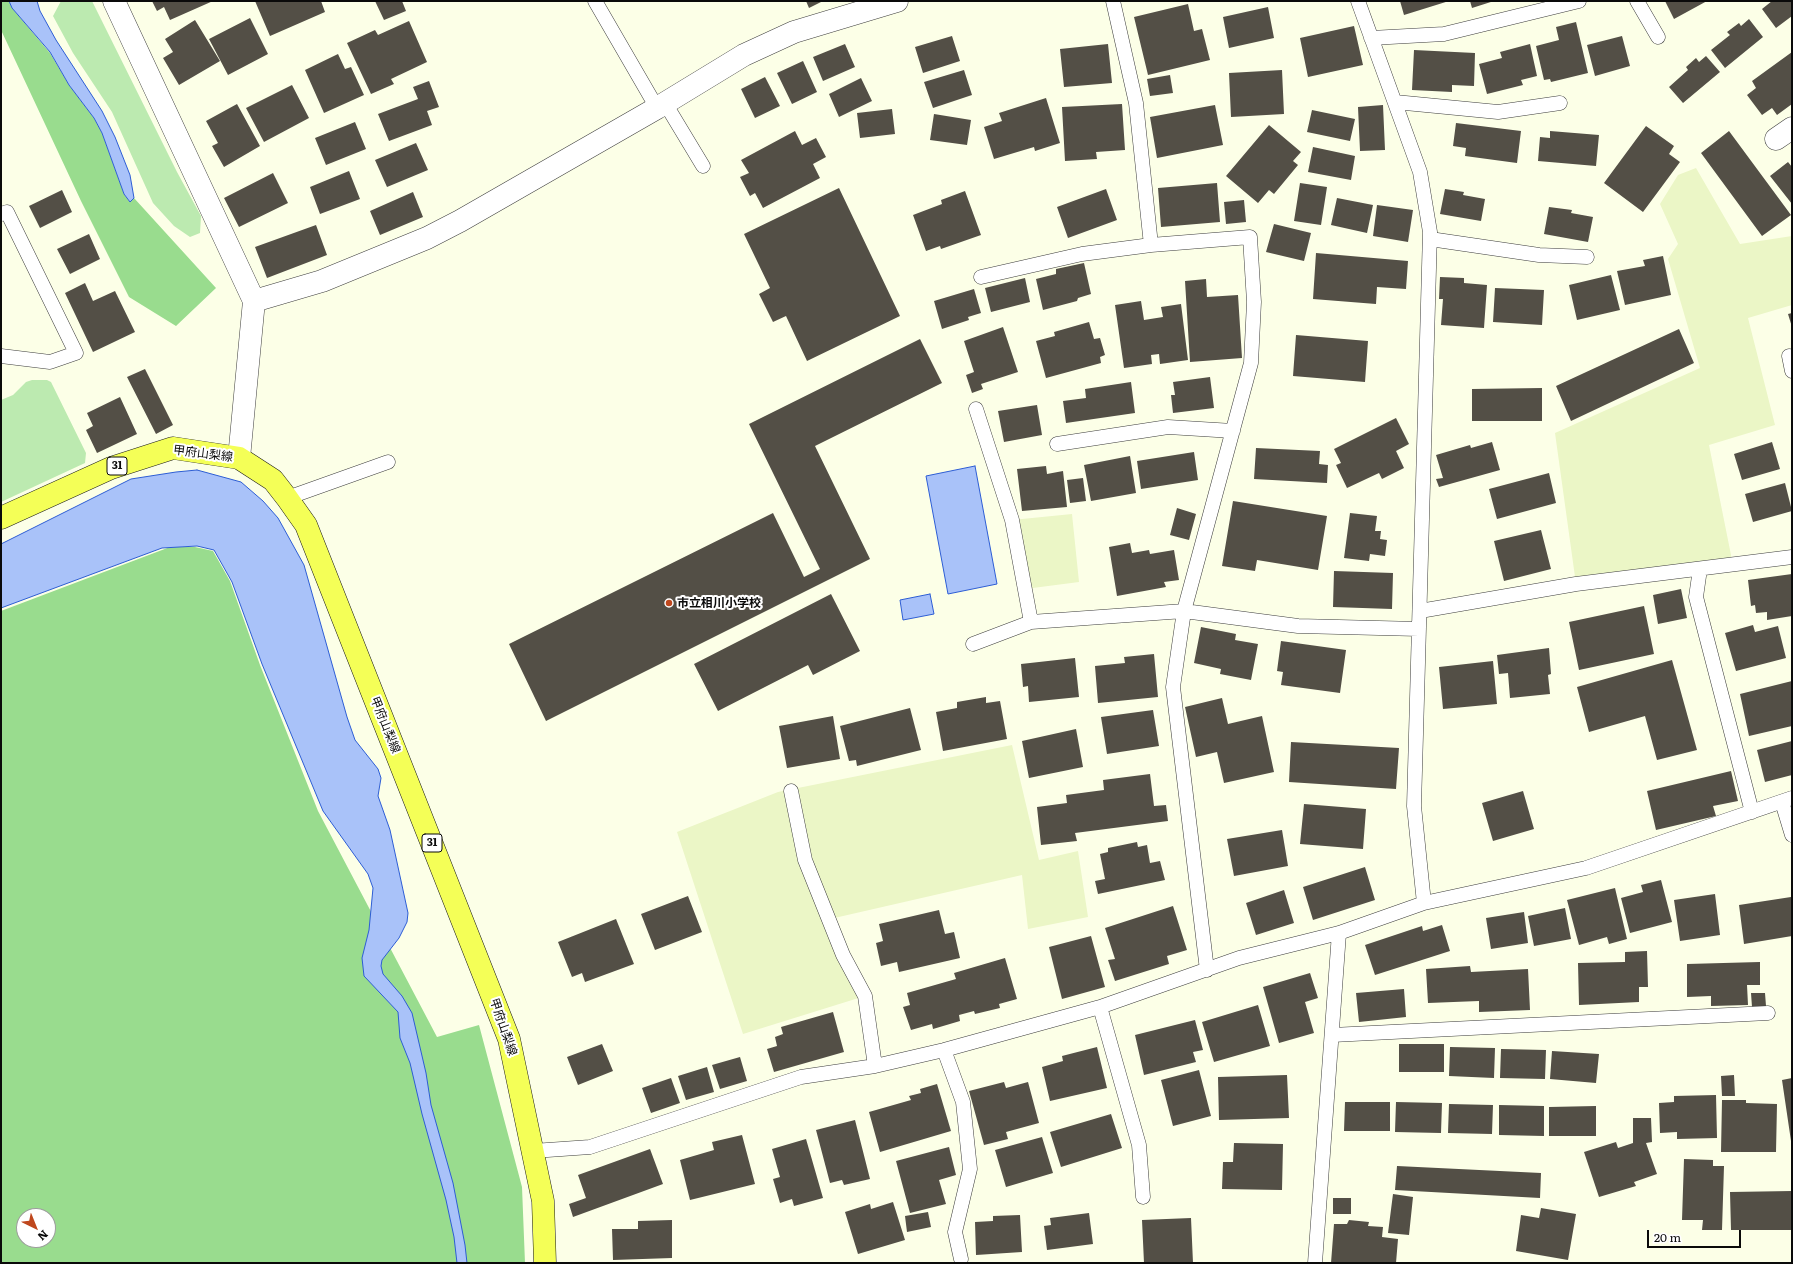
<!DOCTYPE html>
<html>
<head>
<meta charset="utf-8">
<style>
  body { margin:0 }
  #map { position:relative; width:1793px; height:1264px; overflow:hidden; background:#fcffe7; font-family:Literata,serif }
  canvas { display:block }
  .frame { position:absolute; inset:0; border:2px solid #0a0a0a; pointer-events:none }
  .north { position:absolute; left:16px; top:1208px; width:40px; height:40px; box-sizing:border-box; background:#fff; border:1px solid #9d9d9d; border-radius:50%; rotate:137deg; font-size:11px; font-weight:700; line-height:16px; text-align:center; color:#0a0a0a }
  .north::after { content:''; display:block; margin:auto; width:14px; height:18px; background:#bf471d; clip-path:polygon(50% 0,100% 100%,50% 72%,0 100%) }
  .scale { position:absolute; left:1647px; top:1230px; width:94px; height:18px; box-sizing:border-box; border:2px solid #0a0a0a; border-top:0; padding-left:5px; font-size:12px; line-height:14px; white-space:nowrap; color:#0a0a0a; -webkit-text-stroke:3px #fff; paint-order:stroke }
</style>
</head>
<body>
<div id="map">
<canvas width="1793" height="1264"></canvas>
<div class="frame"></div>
<div class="north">N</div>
<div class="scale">20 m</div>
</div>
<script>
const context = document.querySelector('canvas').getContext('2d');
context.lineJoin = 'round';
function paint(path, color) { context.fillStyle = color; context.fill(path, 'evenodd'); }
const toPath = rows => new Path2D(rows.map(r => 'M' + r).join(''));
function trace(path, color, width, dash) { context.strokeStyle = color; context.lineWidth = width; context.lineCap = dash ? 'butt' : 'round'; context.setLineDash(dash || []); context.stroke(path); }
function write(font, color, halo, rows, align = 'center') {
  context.font = font + ' Literata,"Noto Sans JP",serif'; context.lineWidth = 4; context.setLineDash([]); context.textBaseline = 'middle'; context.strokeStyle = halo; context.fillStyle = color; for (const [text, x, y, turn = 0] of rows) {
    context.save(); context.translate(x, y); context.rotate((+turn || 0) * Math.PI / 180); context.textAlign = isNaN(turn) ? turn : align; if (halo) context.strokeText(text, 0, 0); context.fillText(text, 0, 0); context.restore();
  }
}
const farmland = toPath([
  [1696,168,1740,244,1792,236,1792,305,1748,318,1775,425,1709,445,1733,565,1576,584,1555,433,1700,368,1668,259,1678,244,1660,204,1678,175],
  [1072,514,1079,582,1025,589,1012,520],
  [1012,745,1039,860,1078,851,1088,917,1028,929,1022,875,830,919,865,996,743,1034,677,832,778,792]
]);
const green = toPath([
  [61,1,92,1,177,172,201,216,200,233,190,237,174,226,153,203,112,112,73,53,53,16],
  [32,380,47,380,51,382,86,453,85,463,1,502,1,400,13,395,26,382]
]);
const forest = toPath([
  [1,1,9,1,12,8,50,53,69,85,94,118,102,133,124,194,130,202,134,198,216,288,176,326,129,297,81,201,1,30],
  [170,547,195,547,213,551,230,581,260,665,318,811,437,1037,479,1025,522,1187,525,1263,1,1263,1,611],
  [24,1216,48,1216,48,1240,24,1240]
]);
const water = toPath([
  [9,1,37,1,40,11,56,40,102,111,115,137,130,175,134,198,130,202,124,194,102,133,94,118,69,85,50,52,12,8,9,1],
  [975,466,997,584,948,594,926,476,975,466],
  [197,470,241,482,263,501,278,518,304,565,347,717,355,740,378,769,381,778,378,796,390,830,408,913,407,922,399,938,382,960,381,966,383,974,402,996,412,1013,426,1073,431,1105,453,1183,465,1245,467,1263,457,1263,454,1237,446,1200,422,1114,410,1063,400,1038,398,1012,364,976,362,958,369,930,373,888,368,874,323,811,262,664,232,582,214,550,197,546,162,548,1,608,1,544,131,479,176,472,197,470],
  [930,594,934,614,903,620,900,600,930,594]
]);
const building = toPath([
  [152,1,213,1,170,20,164,7,157,11],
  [255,1,321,1,325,12,270,36],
  [375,1,402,1,406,11,384,20],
  [806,1,823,1,809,8],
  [1400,1,1449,1,1404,15],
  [1470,1,1494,1,1472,8],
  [1665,1,1707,1,1674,19],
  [1772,1,1792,1,1792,16,1776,28,1762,9],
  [1188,4,1194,31,1202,29,1210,60,1148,75,1134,17],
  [1268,7,1274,38,1229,48,1223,17],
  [250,18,268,54,228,75,209,39],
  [1749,19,1763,37,1725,68,1711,50,1730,35,1727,32,1739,23,1741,26],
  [195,20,220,61,179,85,163,58,173,52,165,39],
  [409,21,427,62,391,79,394,84,371,94,347,43,375,30,378,35],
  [1576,22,1588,73,1551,82,1550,79,1544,80,1536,46,1559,40,1556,27],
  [1354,26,1363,65,1308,77,1300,38],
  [952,36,960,61,923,73,915,47],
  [1622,36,1630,66,1595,76,1587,45],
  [845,44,855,67,823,81,813,57],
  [1108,44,1112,83,1064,87,1060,49],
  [1530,44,1537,76,1521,80,1523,85,1487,94,1479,64,1502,58,1500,52],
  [1414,50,1475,53,1474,86,1452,85,1452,92,1412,90],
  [1792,52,1792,104,1777,115,1772,108,1762,115,1747,95,1756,88,1752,81],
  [338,54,345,69,351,67,364,95,324,113,305,70],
  [1706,56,1720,72,1683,103,1669,87,1688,70,1686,67,1696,58,1699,62],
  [803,61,817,92,792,104,777,73],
  [964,70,972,95,933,108,924,82],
  [1282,70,1284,114,1231,117,1229,73],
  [1170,75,1173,93,1150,96,1147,79],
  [765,77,780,106,755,118,741,89],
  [861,78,872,101,839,117,829,94],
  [429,81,439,107,427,111,432,125,389,141,378,114,418,99,413,87],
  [292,85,309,118,264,142,246,108],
  [1046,98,1060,143,1035,151,1034,147,994,159,984,127,1002,121,999,113],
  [237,104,260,146,224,167,212,146,218,143,206,121],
  [1122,104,1125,150,1096,152,1097,159,1065,161,1062,107],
  [1215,105,1223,145,1157,158,1150,117],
  [1383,105,1385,150,1360,151,1358,107],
  [892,109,895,134,860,138,857,113],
  [1312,110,1355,119,1350,141,1307,132],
  [934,114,971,120,967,145,930,140],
  [355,122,366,149,326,165,315,138],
  [1456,123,1521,131,1517,163,1465,156,1466,148,1453,146],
  [1269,125,1301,152,1293,161,1298,165,1274,194,1269,190,1258,203,1226,176],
  [1646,126,1674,146,1669,154,1680,162,1643,212,1604,183],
  [795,131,802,145,816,138,826,157,813,164,820,178,763,208,755,193,750,196,740,177,749,173,741,160],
  [1550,131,1599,135,1596,166,1538,161,1540,137,1550,138],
  [1729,131,1791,215,1762,236,1701,153],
  [416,143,428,170,387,187,375,160],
  [1313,147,1355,156,1351,180,1308,172],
  [1788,162,1792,167,1792,204,1770,176],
  [349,171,360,199,320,214,310,187],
  [273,173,288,203,239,227,224,198],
  [1217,183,1220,222,1161,227,1158,188],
  [1300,183,1327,187,1321,225,1294,221],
  [839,188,900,316,807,361,786,316,773,322,759,294,770,288,744,234],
  [1106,189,1117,220,1068,238,1057,207],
  [1445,189,1464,192,1463,195,1485,199,1481,221,1440,214],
  [62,190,72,212,40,228,29,206],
  [965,191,981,235,941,249,940,246,926,251,913,215,942,204,941,200],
  [413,192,423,217,380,235,370,211],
  [1337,198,1373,205,1367,233,1331,225],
  [1244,200,1246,222,1226,224,1224,202],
  [1377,205,1413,210,1408,242,1373,236],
  [1549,207,1572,210,1571,213,1593,217,1588,242,1544,234],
  [1274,224,1311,233,1304,261,1266,252],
  [316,225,327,255,267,278,255,247],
  [89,234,100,259,70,274,57,249],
  [1316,253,1408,261,1406,289,1377,287,1376,304,1313,299],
  [1663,256,1671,295,1625,305,1617,271,1645,266,1643,260],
  [1084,263,1091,294,1078,298,1077,301,1043,310,1036,279,1056,274,1056,269],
  [1611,275,1620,310,1577,320,1569,285],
  [1440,277,1464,278,1464,283,1487,285,1484,328,1441,325,1443,299,1439,299],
  [1025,278,1030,302,991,312,985,288],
  [1206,279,1207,297,1238,295,1242,358,1190,362,1185,281],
  [85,283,93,301,115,291,135,332,93,352,65,293],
  [1495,288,1544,290,1542,325,1493,322],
  [974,289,981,313,968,317,969,320,942,329,934,301],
  [1141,301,1144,320,1163,317,1161,307,1181,304,1188,360,1160,364,1159,354,1151,355,1152,364,1124,368,1115,305],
  [1792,313,1792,327,1788,314],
  [1089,322,1094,339,1100,338,1105,355,1100,357,1101,363,1046,378,1036,341,1055,336,1054,332],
  [1003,327,1018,372,981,384,983,389,972,393,966,375,974,372,964,341],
  [1679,329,1694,363,1571,421,1556,386],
  [1296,335,1368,341,1365,382,1293,376],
  [920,339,942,383,815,446,870,559,546,721,509,644,773,513,804,577,820,569,749,424],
  [145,369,173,425,156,434,127,377],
  [1210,377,1214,408,1173,413,1171,395,1175,395,1173,382],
  [1131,382,1135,413,1066,423,1063,401,1086,398,1085,389],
  [1542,388,1542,421,1472,421,1472,389],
  [120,397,137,434,97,453,86,430,93,426,87,413],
  [1037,405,1042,435,1004,442,998,411],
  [1396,418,1409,444,1396,451,1404,468,1382,479,1379,473,1347,488,1336,465,1341,463,1334,449],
  [1492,442,1500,470,1439,487,1436,479,1443,478,1436,455,1470,445,1471,448],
  [1772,442,1780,469,1742,480,1734,454],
  [1256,448,1320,451,1319,464,1328,465,1327,483,1254,479],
  [1194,452,1198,480,1141,489,1137,461],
  [1130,456,1136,493,1091,501,1084,465],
  [1046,466,1047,474,1063,471,1067,507,1022,511,1017,469],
  [1549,473,1556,503,1497,519,1489,489],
  [1083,478,1086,501,1070,503,1067,480],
  [1785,483,1792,511,1753,522,1745,494],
  [1233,501,1327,516,1318,570,1257,560,1255,571,1222,566],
  [1177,508,1196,514,1189,540,1170,535],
  [1350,513,1377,516,1375,531,1381,531,1380,539,1387,540,1385,556,1370,554,1369,561,1344,558],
  [1541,530,1551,569,1504,581,1494,541],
  [1130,543,1132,553,1149,550,1150,554,1174,550,1179,580,1164,582,1166,587,1117,596,1109,547],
  [1334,571,1393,573,1392,609,1333,607],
  [1792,574,1792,616,1767,620,1767,612,1756,613,1755,605,1751,606,1748,580],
  [1681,589,1687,618,1658,624,1653,595],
  [831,594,860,651,813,675,808,665,718,711,694,664],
  [1644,606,1654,654,1579,670,1569,622],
  [1753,625,1755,632,1778,626,1786,658,1736,671,1725,633],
  [1201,627,1236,634,1235,640,1258,644,1251,680,1220,674,1221,669,1194,663],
  [1281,641,1346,650,1340,693,1281,685,1283,672,1277,671],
  [1549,648,1551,674,1548,675,1550,694,1510,698,1508,673,1499,674,1497,655],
  [1154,654,1158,697,1098,703,1095,666,1125,663,1124,657],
  [1075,658,1079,697,1029,702,1028,686,1023,687,1021,664],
  [1672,660,1697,750,1657,760,1645,716,1589,732,1577,687],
  [1493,661,1497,704,1443,709,1439,667],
  [1792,681,1792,726,1749,736,1740,694],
  [986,697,986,703,1000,701,1007,739,943,751,936,712,957,708,957,702],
  [1222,698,1228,724,1262,716,1274,772,1224,783,1217,752,1196,757,1185,707],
  [910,708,921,750,857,766,856,760,849,761,840,726],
  [1153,710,1159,746,1107,754,1101,717],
  [833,716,840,759,787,768,779,726],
  [1076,729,1083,767,1029,778,1022,741],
  [1792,741,1792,775,1765,782,1757,750],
  [1291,742,1399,748,1396,789,1289,782],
  [1731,771,1738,801,1713,806,1716,816,1656,830,1647,791],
  [1150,774,1154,806,1166,805,1168,821,1075,833,1077,841,1041,845,1037,807,1067,803,1066,795,1104,790,1103,780],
  [1523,791,1534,829,1493,841,1482,803],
  [1304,804,1366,809,1363,849,1300,844],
  [1282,830,1288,866,1234,876,1227,839],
  [1137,842,1138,847,1147,845,1150,863,1160,861,1165,880,1098,894,1095,881,1105,879,1100,854,1108,852,1108,848],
  [1365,867,1375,900,1313,920,1303,887],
  [1661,880,1672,922,1630,933,1621,898,1643,892,1641,885],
  [1615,888,1627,939,1609,944,1607,937,1579,945,1567,900],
  [1284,890,1294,923,1256,935,1246,903],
  [1715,894,1720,935,1680,941,1674,900],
  [688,896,702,932,655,950,641,914],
  [1791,897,1792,936,1744,944,1739,905],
  [1173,906,1187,950,1167,956,1169,964,1115,981,1108,960,1115,959,1105,928],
  [1565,908,1571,939,1534,946,1528,916],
  [939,910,945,934,954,932,960,958,899,972,897,962,881,966,876,943,883,941,879,924],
  [1524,912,1528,943,1491,949,1486,918],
  [616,919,634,964,585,982,582,973,572,977,558,942],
  [1442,925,1450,951,1375,975,1365,945,1422,926,1423,931],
  [1091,936,1105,987,1062,999,1049,947],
  [1647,951,1648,987,1639,987,1639,1002,1579,1005,1578,963,1625,962,1625,952],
  [1005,958,1017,999,999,1004,1000,1008,975,1014,974,1011,959,1015,960,1021,933,1029,932,1024,911,1030,903,1007,910,1005,907,993,956,979,954,973],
  [1760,962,1760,985,1747,985,1748,1005,1711,1006,1711,996,1687,997,1687,964],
  [1470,966,1471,972,1528,969,1530,1010,1479,1012,1479,1001,1428,1003,1426,969],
  [1310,973,1318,998,1305,1002,1314,1033,1279,1043,1263,987],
  [1404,989,1406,1017,1359,1022,1356,993],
  [1751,993,1765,993,1766,1006,1752,1007],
  [1258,1005,1270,1046,1214,1062,1202,1022],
  [833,1012,844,1052,774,1072,767,1049,777,1046,775,1037,783,1034,781,1027],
  [1195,1020,1203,1050,1193,1052,1196,1062,1144,1075,1135,1035],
  [602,1044,613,1071,578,1085,567,1057],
  [1399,1044,1444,1044,1444,1072,1399,1072],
  [1097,1047,1107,1088,1050,1101,1042,1067,1063,1061,1062,1056],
  [1450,1047,1495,1048,1494,1078,1449,1076],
  [1501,1049,1546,1050,1545,1079,1500,1078],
  [1552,1051,1599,1054,1596,1083,1550,1079],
  [740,1057,747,1081,720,1089,712,1065],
  [707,1067,714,1092,686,1100,678,1076],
  [1199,1070,1211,1116,1173,1126,1161,1080],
  [1287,1075,1289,1118,1219,1120,1218,1077],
  [1734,1075,1735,1096,1722,1096,1721,1076],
  [671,1078,680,1103,651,1113,642,1088],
  [1792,1078,1792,1141,1791,1141,1782,1080],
  [1004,1082,1006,1088,1028,1082,1039,1123,1006,1132,1008,1139,984,1145,969,1091],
  [937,1084,951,1131,880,1152,869,1112,911,1100,909,1096,921,1093,920,1089],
  [1716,1095,1717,1138,1677,1139,1677,1132,1660,1133,1659,1103,1674,1102,1674,1096],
  [1722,1100,1746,1100,1746,1103,1777,1104,1776,1152,1721,1152],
  [1345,1102,1390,1102,1390,1131,1344,1131],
  [1396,1102,1442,1103,1441,1133,1395,1132],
  [1449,1104,1493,1105,1492,1134,1448,1133],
  [1499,1105,1544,1106,1544,1136,1499,1135],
  [1596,1106,1596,1136,1549,1136,1549,1107],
  [1111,1114,1122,1148,1061,1167,1050,1132],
  [1633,1118,1651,1118,1652,1142,1646,1143,1657,1174,1634,1182,1636,1186,1599,1197,1584,1152,1616,1142,1618,1148,1633,1143],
  [855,1120,870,1179,844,1185,842,1180,830,1183,816,1130],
  [742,1135,755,1184,690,1200,680,1160,714,1150,712,1142],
  [1042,1137,1053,1173,1006,1187,995,1150],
  [806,1139,823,1198,794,1206,792,1199,780,1203,773,1179,780,1177,772,1149],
  [1234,1143,1283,1144,1282,1190,1222,1189,1223,1162,1233,1162],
  [949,1147,956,1175,939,1180,946,1204,910,1213,896,1161],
  [650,1149,663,1184,573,1217,569,1204,586,1198,578,1175],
  [1684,1159,1713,1160,1713,1166,1724,1166,1722,1230,1702,1230,1703,1220,1682,1220],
  [1397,1166,1541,1173,1540,1198,1395,1190],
  [1792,1191,1792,1230,1731,1230,1730,1192],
  [1393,1194,1413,1197,1409,1235,1388,1233],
  [1333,1198,1351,1198,1351,1214,1333,1214],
  [893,1202,905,1240,858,1254,845,1212,870,1204,871,1209],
  [1541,1208,1576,1214,1568,1260,1516,1251,1521,1215,1539,1218],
  [928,1212,931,1227,907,1232,905,1216],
  [1089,1213,1093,1244,1047,1250,1044,1226,1051,1225,1050,1218],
  [1020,1215,1022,1252,976,1255,975,1222,993,1221,993,1216],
  [1191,1218,1193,1263,1144,1263,1142,1220],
  [672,1220,672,1258,613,1260,612,1229,638,1229,638,1221],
  [1349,1220,1369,1222,1368,1226,1383,1227,1382,1237,1398,1239,1396,1263,1331,1263,1334,1224,1347,1224]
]);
const lane = toPath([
  [595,1,657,108],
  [1113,1,1136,103,1151,245,1250,237,1254,302,1251,363,1184,611,1173,687,1207,970],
  [1637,1,1658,37],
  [1371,38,1444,34,1579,1],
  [1395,102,1498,112,1560,103],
  [665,103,703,166],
  [1,214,7,212,76,353,50,362,1,356],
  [1430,239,1539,255,1587,257],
  [981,277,1082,254,1151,245],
  [1789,356,1792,371],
  [976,409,1012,520,1031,622],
  [1057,444,1168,427,1233,431],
  [287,498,388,462],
  [1700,569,1696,597,1752,812],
  [1420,611,1576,584,1792,557],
  [973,644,1031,622,1184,611,1298,626,1419,629],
  [791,791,805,860,843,955,865,996,875,1066],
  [1782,802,1792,835],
  [1424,903,1586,868,1792,798],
  [1100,1007,1139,1145,1143,1197],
  [1332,1035,1768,1013],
  [944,1050,963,1102,970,1169,955,1232,961,1259],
  [533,1151,590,1147,801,1077,875,1066,944,1050,1100,1007,1239,958,1339,933,1424,903,1414,806,1430,232,1420,172,1358,1],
  [1315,1263,1339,933]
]);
const street = toPath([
  [114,1,254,301,239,458],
  [1776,139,1792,128],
  [254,301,322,281,427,238,460,221,657,108,744,55,794,32,897,1]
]);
const primary = toPath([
  [1,518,111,468,173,448,239,458,273,480,287,498,306,525,509,1039,543,1201,545,1263]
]);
const markers = [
  [669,603,4,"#bf471d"]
];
const shields = [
  [117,466,20],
  [432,843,20]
];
const shieldNames = [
  ["31",117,466],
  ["31",432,843]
];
const streetNames = [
  ["甲府山梨線",203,454,7],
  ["甲府山梨線",385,725,68],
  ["甲府山梨線",503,1027,71]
];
const poiNames = [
  ["市立相川小学校",677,603]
];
paint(farmland, '#ebf6c6');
paint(green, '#bceab0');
paint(forest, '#99dc8e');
paint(water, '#a9c2f9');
trace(water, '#2d5dd4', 1);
paint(building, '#534f46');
trace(lane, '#3d3d3d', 15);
trace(street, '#3d3d3d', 23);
trace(primary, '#1b1b1b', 23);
trace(lane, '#fff', 14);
trace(street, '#fff', 22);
trace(primary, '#f4ff57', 22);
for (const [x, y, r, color] of markers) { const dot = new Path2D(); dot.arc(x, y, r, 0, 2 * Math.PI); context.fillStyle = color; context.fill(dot); trace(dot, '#fff', 1.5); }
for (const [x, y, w] of shields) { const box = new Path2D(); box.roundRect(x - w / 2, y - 9, w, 18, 3); context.fillStyle = '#fff'; context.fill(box); trace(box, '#0a0a0a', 1); }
write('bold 11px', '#0a0a0a', null, shieldNames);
write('12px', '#0a0a0a', '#fff', streetNames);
write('bold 12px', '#0a0a0a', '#fff', poiNames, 'left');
</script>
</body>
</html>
